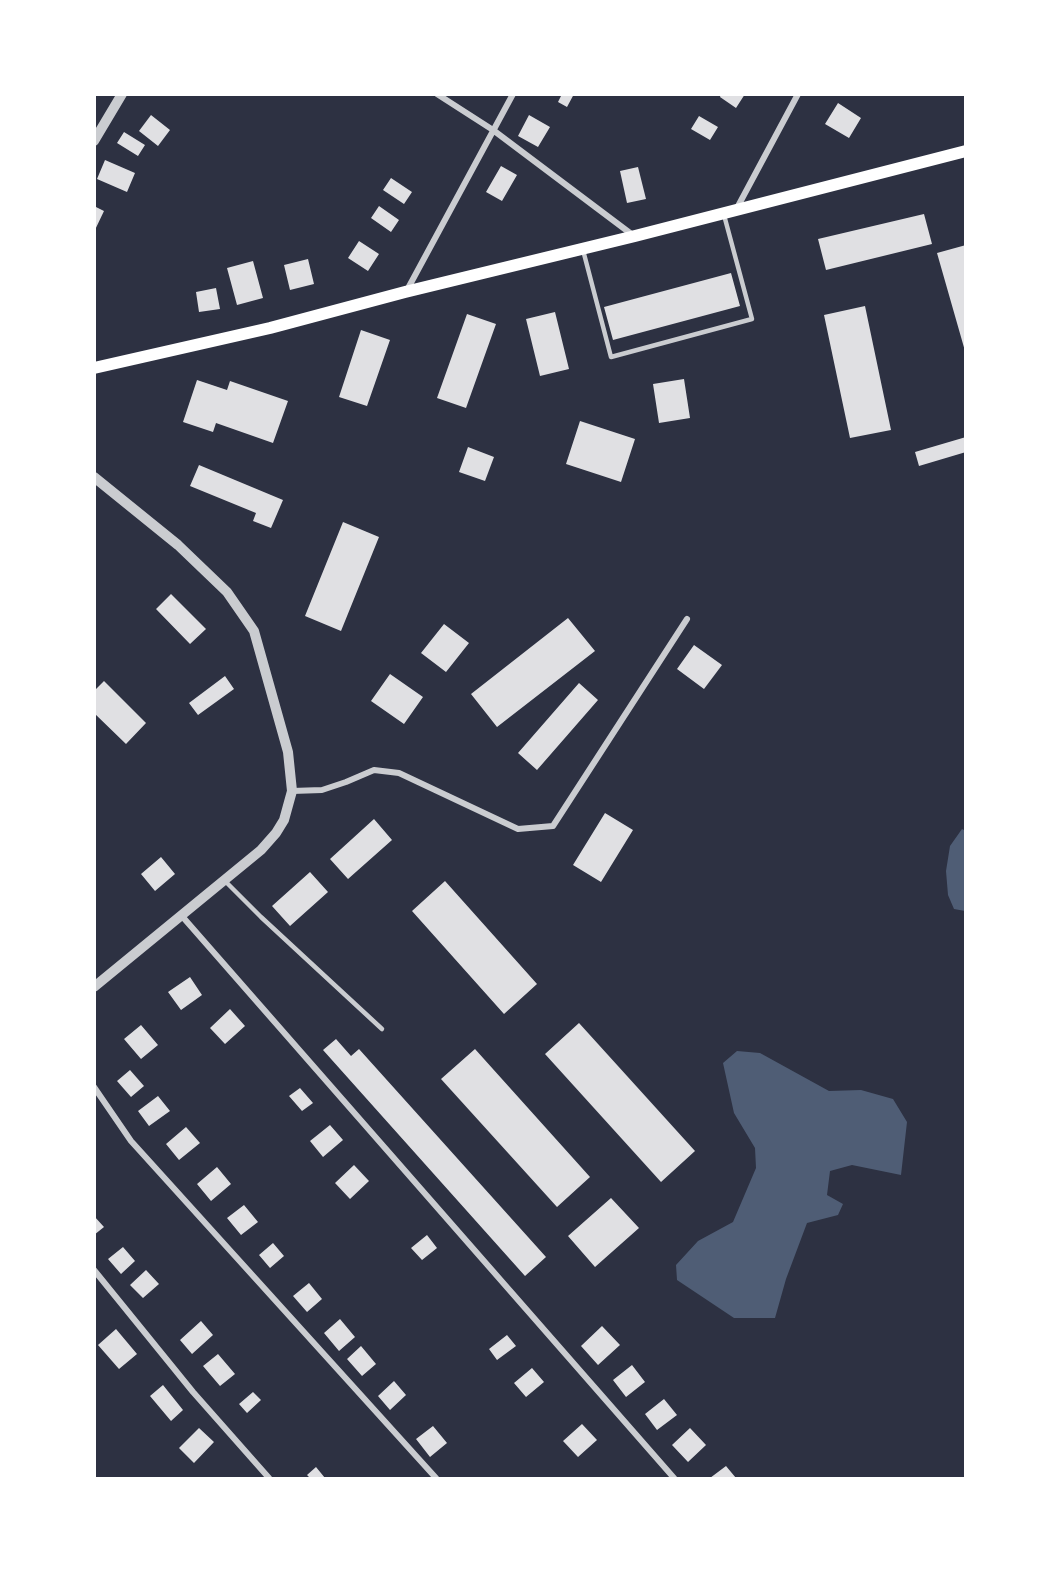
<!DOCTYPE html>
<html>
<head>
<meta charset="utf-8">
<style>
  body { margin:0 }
  #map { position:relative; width:1060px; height:1573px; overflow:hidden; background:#2d3142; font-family:Manrope,sans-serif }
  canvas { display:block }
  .frame { position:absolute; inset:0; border:96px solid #fff; pointer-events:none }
</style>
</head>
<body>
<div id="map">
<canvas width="1060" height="1573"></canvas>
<div class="frame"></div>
</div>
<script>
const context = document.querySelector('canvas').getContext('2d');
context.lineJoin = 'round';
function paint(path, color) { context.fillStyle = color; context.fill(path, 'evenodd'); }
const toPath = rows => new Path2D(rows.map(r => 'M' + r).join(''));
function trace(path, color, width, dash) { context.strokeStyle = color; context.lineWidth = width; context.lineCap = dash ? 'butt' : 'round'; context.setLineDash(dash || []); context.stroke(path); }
const water = toPath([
  [962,829,966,831,965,911,954,909,948,895,946,871,950,846],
  [737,1051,760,1053,829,1091,861,1090,893,1099,907,1122,901,1175,852,1165,830,1171,827,1195,843,1204,838,1215,807,1223,786,1279,775,1318,734,1318,677,1280,676,1265,698,1241,733,1222,756,1168,755,1148,734,1113,723,1063]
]);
const building = toPath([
  [562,94,574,94,567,107,558,102],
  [721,94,745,94,736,108,720,97],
  [838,103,861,118,849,138,825,124],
  [151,115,170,130,158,146,139,131],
  [529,115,550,127,538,147,518,136],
  [699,116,718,127,710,140,691,129],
  [124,132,145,145,138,156,117,143],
  [105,160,135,173,127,192,97,179],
  [501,166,517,175,502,201,486,192],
  [638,167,646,199,627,203,620,171],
  [391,178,412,192,404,204,383,190],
  [94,206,104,211,94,232],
  [379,206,399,220,391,232,371,218],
  [924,214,932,244,826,270,818,239],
  [359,241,379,254,368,271,348,258],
  [966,245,966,351,965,351,937,253],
  [308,259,314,284,290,290,284,265],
  [253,261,263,298,237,305,227,268],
  [731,273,740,306,613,340,604,307],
  [216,288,220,309,199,312,196,292],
  [865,306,891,430,850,438,824,315],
  [555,312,569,369,540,376,526,319],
  [467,314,496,324,466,408,437,398],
  [361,330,390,340,367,406,339,397],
  [684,379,690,418,659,423,653,384],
  [197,380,227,390,230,381,288,401,273,443,216,423,213,432,183,422],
  [580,421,635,439,621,482,566,464],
  [966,437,966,452,919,466,915,452],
  [468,447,494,457,485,481,459,472],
  [199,465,283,500,271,528,253,521,256,513,190,486],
  [343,522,379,537,341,631,305,616],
  [171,594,206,629,190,644,156,609],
  [568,618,595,651,497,727,471,694],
  [444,624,469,643,446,672,421,653],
  [694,645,722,665,704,689,677,669],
  [390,674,423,697,404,724,371,701],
  [225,676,234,689,198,715,189,703],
  [104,681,146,723,126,744,94,713,94,691],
  [579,683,598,700,537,770,518,753],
  [605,813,633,830,601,882,573,865],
  [374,819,392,840,348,879,330,859],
  [161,857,175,874,155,891,141,874],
  [310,872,328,892,290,926,272,906],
  [445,881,537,984,504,1014,412,911],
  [190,977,202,995,181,1010,168,992],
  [230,1009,245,1026,225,1044,210,1028],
  [579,1023,695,1151,661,1182,545,1054],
  [141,1025,158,1045,141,1059,124,1039],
  [336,1039,351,1056,359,1049,546,1257,525,1276,323,1050],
  [475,1049,590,1177,557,1207,441,1079],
  [130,1070,144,1086,131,1097,117,1081],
  [300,1088,313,1103,302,1111,289,1096],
  [158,1096,170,1111,149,1126,138,1111],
  [330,1125,343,1140,323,1157,310,1141],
  [186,1127,200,1143,179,1160,166,1144],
  [354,1165,369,1181,350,1199,335,1183],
  [217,1167,231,1184,211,1201,197,1184],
  [611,1198,639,1228,595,1267,568,1236],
  [244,1205,258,1222,241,1235,227,1218],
  [94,1216,104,1227,94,1235],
  [427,1235,437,1248,422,1260,411,1248],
  [273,1243,284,1256,270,1268,259,1255],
  [123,1247,135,1261,121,1274,108,1259],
  [146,1270,159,1284,143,1298,130,1285],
  [309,1283,322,1299,307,1312,293,1296],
  [340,1319,355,1337,339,1351,324,1333],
  [201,1321,213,1335,192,1354,180,1340],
  [602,1326,620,1345,598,1365,581,1346],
  [116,1329,137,1354,119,1369,98,1345],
  [507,1335,516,1346,497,1360,489,1349],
  [361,1346,376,1364,362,1376,347,1359],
  [218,1354,235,1374,220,1386,203,1366],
  [632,1365,645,1382,626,1397,613,1380],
  [532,1368,544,1382,526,1397,514,1383],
  [394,1381,406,1395,390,1410,378,1396],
  [163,1385,183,1410,171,1421,150,1396],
  [253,1392,261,1400,247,1413,239,1404],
  [664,1399,677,1415,657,1430,645,1414],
  [582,1424,597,1440,578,1457,563,1441],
  [433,1426,447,1443,430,1457,416,1439],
  [199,1428,214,1442,194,1463,179,1448],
  [690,1428,706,1445,688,1462,672,1445],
  [726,1466,736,1478,710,1478],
  [316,1467,325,1478,310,1478,307,1475]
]);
const service = toPath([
  [583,250,611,357,752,319,724,215],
  [225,881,261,917,382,1029]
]);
const minor = toPath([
  [437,94,493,130,634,236],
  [737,208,798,94],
  [406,292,513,94],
  [292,791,322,790,346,782,374,770,399,773,518,829,553,826,687,619],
  [181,915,674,1478],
  [94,1087,131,1141,436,1478],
  [94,1270,193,1392,269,1478]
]);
const tertiary = toPath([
  [94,141,122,94],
  [94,477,178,545,227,592,254,631,288,752,292,791,284,820,276,833,261,850,94,987]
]);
const secondary = toPath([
  [94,368,270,328,405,292,635,236,966,151]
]);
paint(water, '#4f5d75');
paint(building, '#e0e0e3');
trace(service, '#caccd0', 4.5);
trace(minor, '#caccd0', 6);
trace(tertiary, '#caccd0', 10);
trace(secondary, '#fff', 12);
</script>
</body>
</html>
